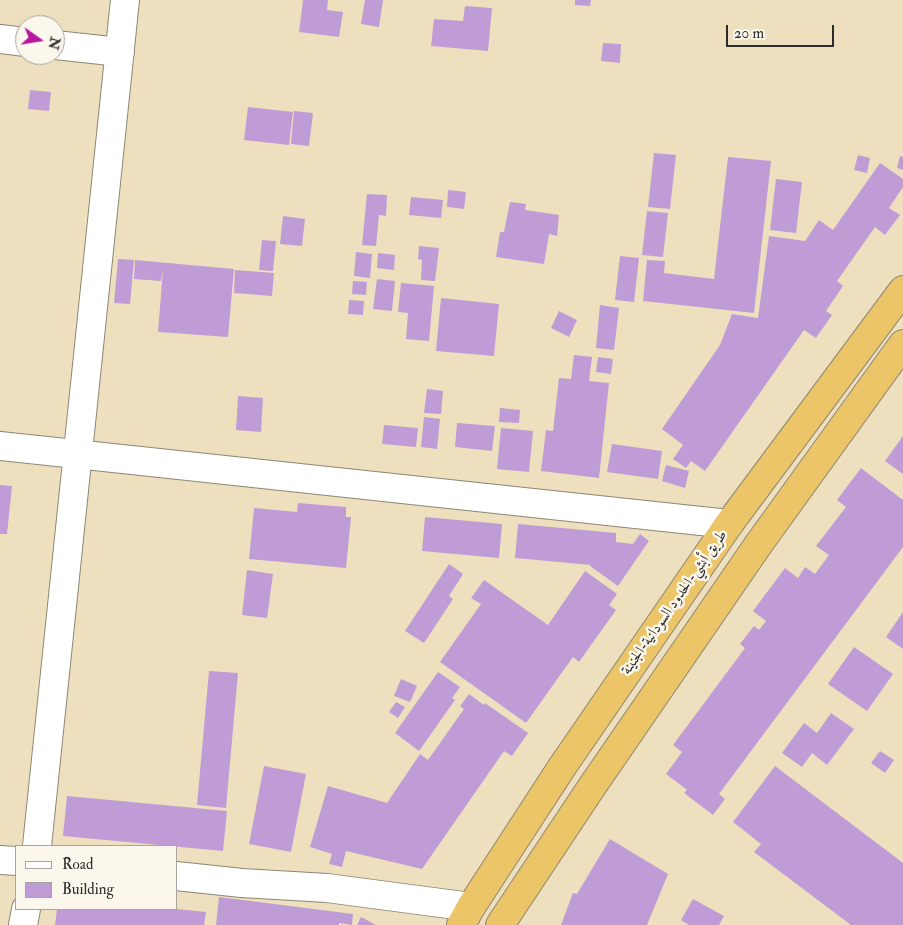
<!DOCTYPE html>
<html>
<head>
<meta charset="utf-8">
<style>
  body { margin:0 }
  #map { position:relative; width:903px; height:925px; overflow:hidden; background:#eee0be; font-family:"IM FELL Double Pica",serif }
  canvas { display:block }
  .legend { position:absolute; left:15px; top:845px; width:162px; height:65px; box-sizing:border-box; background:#fbf7ec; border:1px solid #a8a59f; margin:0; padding:6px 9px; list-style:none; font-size:15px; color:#2b2b2b }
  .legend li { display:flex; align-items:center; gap:10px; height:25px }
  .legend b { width:25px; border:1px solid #a8a59f }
  .north { position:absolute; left:15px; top:15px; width:50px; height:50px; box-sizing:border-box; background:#fbf7ec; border:1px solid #a8a59f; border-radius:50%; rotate:103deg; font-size:14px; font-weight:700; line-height:20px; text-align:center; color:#2b2b2b }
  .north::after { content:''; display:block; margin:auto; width:18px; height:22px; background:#b5179e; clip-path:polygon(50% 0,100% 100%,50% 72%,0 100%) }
  .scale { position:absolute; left:726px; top:25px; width:108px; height:22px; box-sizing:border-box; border:2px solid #2b2b2b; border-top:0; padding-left:6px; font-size:15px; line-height:18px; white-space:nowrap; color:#2b2b2b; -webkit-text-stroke:4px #fbf7ec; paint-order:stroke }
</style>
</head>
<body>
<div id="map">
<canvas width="903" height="925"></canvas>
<ul class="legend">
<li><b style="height:6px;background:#fff"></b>Road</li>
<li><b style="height:14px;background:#bf9cd5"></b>Building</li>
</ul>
<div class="north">N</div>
<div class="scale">20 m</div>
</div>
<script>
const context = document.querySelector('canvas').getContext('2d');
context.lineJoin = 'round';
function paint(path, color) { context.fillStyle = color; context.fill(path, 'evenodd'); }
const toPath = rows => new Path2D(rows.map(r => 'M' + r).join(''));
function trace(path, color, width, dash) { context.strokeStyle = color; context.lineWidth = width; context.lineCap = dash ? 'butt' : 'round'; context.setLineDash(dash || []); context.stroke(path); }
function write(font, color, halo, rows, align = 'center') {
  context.font = font + ' "IM FELL Double Pica",Amiri,serif'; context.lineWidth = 5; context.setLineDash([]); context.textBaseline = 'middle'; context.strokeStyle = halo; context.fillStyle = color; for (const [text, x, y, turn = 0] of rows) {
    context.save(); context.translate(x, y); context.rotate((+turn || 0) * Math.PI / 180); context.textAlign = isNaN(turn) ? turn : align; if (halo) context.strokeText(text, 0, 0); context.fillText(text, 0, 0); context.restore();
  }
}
const building = toPath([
  [303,0,328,0,327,10,343,12,339,37,299,32],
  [365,0,383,0,379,27,361,24],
  [575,0,591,0,590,6,575,5],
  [465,6,492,8,488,51,431,46,434,19,463,21],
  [603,43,621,44,620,63,601,61],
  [30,90,51,92,49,111,28,109],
  [248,107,293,112,289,145,244,140],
  [294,111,313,113,309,146,291,144],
  [654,153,676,155,670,209,648,207],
  [858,155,870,158,867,173,854,170],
  [900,156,903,157,903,170,897,168],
  [728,157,771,161,754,313,643,301,647,260,665,261,664,273,714,279],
  [880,163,903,179,903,187,889,208,900,215,885,235,875,227,837,281,843,286,826,311,832,315,816,338,804,330,705,471,691,461,686,468,673,459,683,445,662,429,720,345,732,314,758,318,769,236,805,241,819,220,833,230],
  [776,179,802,182,796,233,770,230],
  [448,190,466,192,464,209,447,207],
  [367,194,387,195,386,216,379,215,376,246,362,245],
  [411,197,443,200,441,218,409,215],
  [510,202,526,204,525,210,559,215,557,236,549,234,544,264,496,257,500,232,504,232],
  [647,211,668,213,663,257,642,255],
  [283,216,305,219,302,246,280,244],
  [262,240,276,241,273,271,259,270],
  [419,246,439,248,435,281,421,280,422,260,418,259],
  [356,252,372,254,370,278,354,276],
  [378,253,395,255,394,270,377,268],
  [620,256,639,258,634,302,615,300],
  [118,259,134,260,130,304,114,303],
  [135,260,234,269,228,337,158,332,163,269,161,281,134,279],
  [235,270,274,273,272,296,234,293],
  [377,279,395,281,392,311,373,309],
  [353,281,367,282,366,295,352,294],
  [401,283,434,286,429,341,406,339,408,313,398,312],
  [441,298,499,304,494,356,436,351],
  [349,300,364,301,363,315,348,314],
  [600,305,619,308,614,350,596,348],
  [559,311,577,320,569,337,551,328],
  [574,355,592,357,589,381,609,383,599,478,541,471,546,430,553,431,559,378,571,379],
  [598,357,613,359,611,374,596,372],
  [427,389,443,391,441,414,424,413],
  [238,396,263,398,261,432,236,430],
  [500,408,520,410,519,423,499,422],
  [424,417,440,419,437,449,421,447],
  [457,423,495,426,492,451,455,447],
  [384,425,418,428,416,447,382,444],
  [501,428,533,431,529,472,497,469],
  [903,436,903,474,885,461],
  [612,444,662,451,658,479,607,472],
  [666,465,689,471,685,488,662,481],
  [861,468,903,500,903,547,719,794,725,799,713,815,684,793,687,790,666,774,682,752,673,745,745,648,740,644,754,626,759,630,766,621,753,611,785,568,798,578,805,567,815,574,829,555,816,546,846,507,837,500],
  [0,485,12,486,7,534,0,534],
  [298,503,346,507,346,517,351,517,346,568,249,559,254,508,297,512],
  [425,517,502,524,499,558,422,551],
  [518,524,616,533,616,542,633,544,640,534,649,541,618,586,590,566,591,565,515,558],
  [449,564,463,574,449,596,453,599,424,643,405,631],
  [247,570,273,574,267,618,242,615],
  [585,571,617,594,609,605,616,610,579,662,573,657,526,723,440,662,481,604,471,598,484,580,548,625],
  [903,612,903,649,886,637],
  [854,647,893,674,867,711,828,684],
  [209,671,238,673,226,808,197,805],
  [438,672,460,687,452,698,455,700,419,751,395,733],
  [401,679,417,686,410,702,394,696],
  [469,694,484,705,485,703,528,733,512,756,504,751,422,869,346,851,342,867,329,864,332,854,310,847,328,786,387,803,420,754,428,760,464,709,460,706],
  [396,702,405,707,398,718,389,712],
  [831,713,854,729,827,765,812,753,802,767,782,753,804,723,817,733],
  [880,751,894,760,885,773,871,763],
  [264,766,306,774,291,852,249,844],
  [775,766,903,863,903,925,851,925,754,852,761,844,733,822],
  [67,796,227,811,223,851,63,836],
  [610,839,668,874,647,925,561,925,573,893,577,894],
  [219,897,353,914,352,925,339,923,339,925,216,925],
  [693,899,724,916,719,925,689,925,681,920],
  [57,909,176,909,206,912,204,925,55,925],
  [361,917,376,925,357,925]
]);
const minor = toPath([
  [0,39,25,42],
  [55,45,120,52],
  [0,446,729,524],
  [37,846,125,0],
  [0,860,16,861],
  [176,876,242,883,327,888,471,907],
  [23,925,26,909]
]);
const highway = toPath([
  [461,925,471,907,562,767,729,524,903,290],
  [500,925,591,788,758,545,903,344]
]);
const streetNames = [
  ["طريق أبشي-الحدود السودانية-الجنينة",675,603,-55]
];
paint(building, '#bf9cd5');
trace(minor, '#8c8674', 30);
trace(highway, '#8c8674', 30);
trace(minor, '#fff', 28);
trace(highway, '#ecc569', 28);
write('15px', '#2b2b2b', '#fbf7ec', streetNames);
</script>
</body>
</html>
